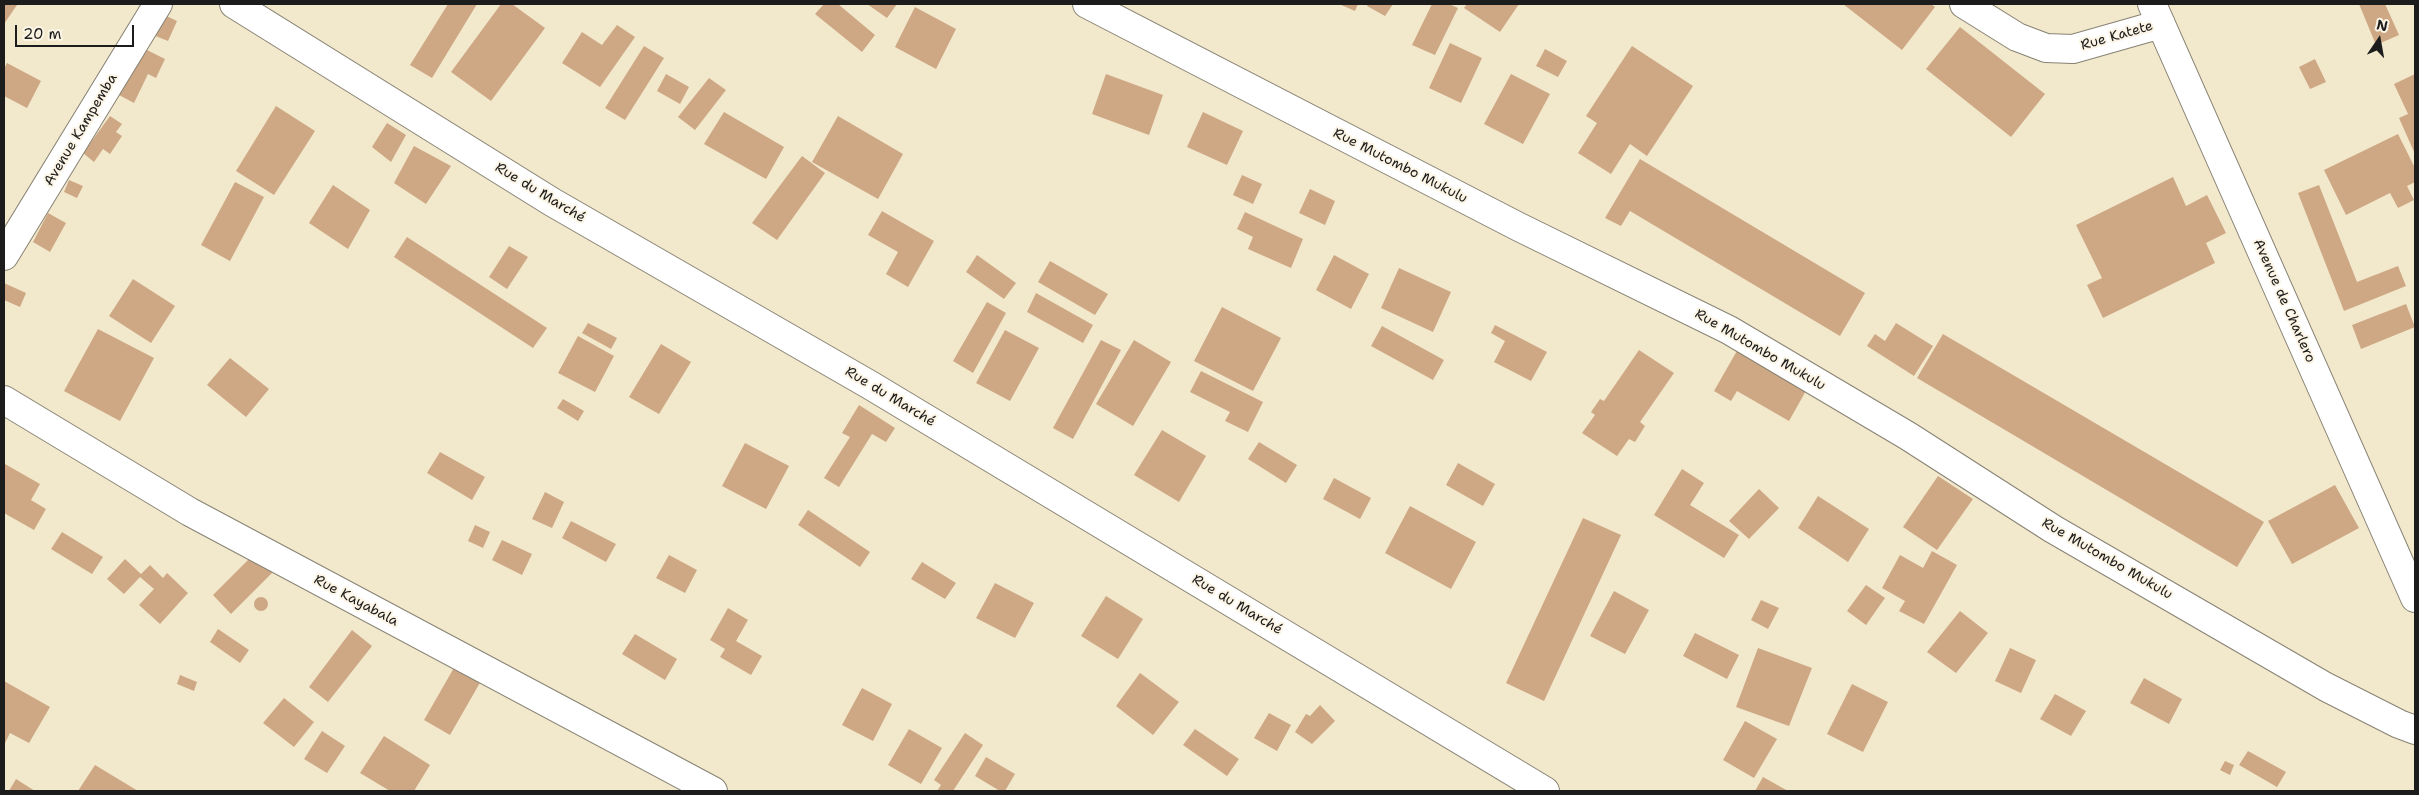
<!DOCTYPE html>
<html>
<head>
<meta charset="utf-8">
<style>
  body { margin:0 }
  #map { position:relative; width:2419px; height:795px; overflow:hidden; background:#f2e8cc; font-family:"Shantell Sans",sans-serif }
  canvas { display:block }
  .frame { position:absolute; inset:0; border:5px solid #1c1c1c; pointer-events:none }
  .north { position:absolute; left:2354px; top:15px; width:50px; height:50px; -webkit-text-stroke:4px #fcf5e5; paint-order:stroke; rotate:12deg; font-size:14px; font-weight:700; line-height:20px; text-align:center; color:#1c1c1c }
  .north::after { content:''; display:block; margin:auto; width:18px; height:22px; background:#1c1c1c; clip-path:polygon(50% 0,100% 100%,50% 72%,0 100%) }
  .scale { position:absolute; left:15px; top:25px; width:119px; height:22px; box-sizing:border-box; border:2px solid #1c1c1c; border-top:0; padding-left:6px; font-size:15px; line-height:18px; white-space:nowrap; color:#1c1c1c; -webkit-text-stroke:4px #fcf5e5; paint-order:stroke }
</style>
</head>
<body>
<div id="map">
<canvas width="2419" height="795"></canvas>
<div class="frame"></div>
<div class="north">N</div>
<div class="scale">20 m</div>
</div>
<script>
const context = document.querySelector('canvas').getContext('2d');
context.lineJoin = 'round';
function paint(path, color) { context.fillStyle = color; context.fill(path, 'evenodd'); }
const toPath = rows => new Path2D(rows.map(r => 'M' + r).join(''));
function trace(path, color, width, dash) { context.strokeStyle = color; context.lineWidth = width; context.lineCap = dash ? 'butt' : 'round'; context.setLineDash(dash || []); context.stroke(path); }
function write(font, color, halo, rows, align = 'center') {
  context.font = font + ' "Shantell Sans",sans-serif'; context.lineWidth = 4; context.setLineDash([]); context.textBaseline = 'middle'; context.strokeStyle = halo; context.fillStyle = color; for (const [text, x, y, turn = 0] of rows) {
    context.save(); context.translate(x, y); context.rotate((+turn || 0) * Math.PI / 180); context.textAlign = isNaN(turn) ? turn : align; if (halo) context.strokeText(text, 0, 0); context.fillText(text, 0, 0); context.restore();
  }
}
const building = toPath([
  [4,4,17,5,4,24],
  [448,4,477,4,432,78,410,65],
  [501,4,512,4,545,28,491,101,451,72],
  [824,4,838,4,875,35,862,52,815,14],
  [867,4,897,4,887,18],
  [1339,4,1358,4,1355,11],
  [1368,4,1393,4,1385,16,1367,6],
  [1432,4,1449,4,1458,8,1435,55,1412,45],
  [1467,4,1519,4,1500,32,1464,8],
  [1843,4,1931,4,1935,7,1902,50],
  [2359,4,2385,4,2399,35,2376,45],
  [915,7,956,29,936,69,895,47],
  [162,14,177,21,168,41,153,35],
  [617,25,635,37,600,87,562,63,582,32,602,45],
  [1960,27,2045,94,2011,137,1926,69],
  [1450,43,1482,58,1461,103,1429,88],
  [644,46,664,58,625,120,605,108],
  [1632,46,1693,86,1647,156,1630,144,1611,174,1578,153,1597,123,1586,116],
  [143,48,165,59,156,78,148,74,134,103,119,95],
  [1545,49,1567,61,1558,77,1536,66],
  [2315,59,2326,82,2310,89,2299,67],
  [7,63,41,81,27,108,4,96,4,69],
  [666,74,689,87,680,104,657,91],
  [1106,74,1163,95,1149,135,1092,114],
  [1511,74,1550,94,1523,144,1484,124],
  [2415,74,2415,154,2399,118,2408,114,2394,84],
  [709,78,726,90,695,130,678,117],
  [276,106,315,131,274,195,236,171],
  [724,112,784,147,766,179,704,144],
  [1203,112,1243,131,1227,165,1187,147],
  [110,116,122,124,116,132,122,136,110,154,103,149,94,162,83,153],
  [838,116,903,154,878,199,812,162],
  [387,123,406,135,391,162,372,147],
  [2398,134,2415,168,2415,182,2407,186,2414,200,2398,208,2390,193,2346,215,2324,170],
  [414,146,451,166,426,204,394,183],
  [802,156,825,173,777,240,752,223],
  [1640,159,1865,293,1840,336,1630,211,1621,226,1605,218],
  [1242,175,1262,184,1253,204,1233,195],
  [2173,177,2186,206,2207,195,2226,233,2206,243,2215,263,2103,318,2087,285,2102,278,2076,225],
  [69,180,83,186,77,198,64,192],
  [235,182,264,197,230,261,201,245],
  [333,185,370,210,348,249,309,223],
  [2319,185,2357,282,2398,266,2406,286,2344,311,2298,193],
  [1310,189,1335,201,1325,225,1299,213],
  [882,211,934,241,908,287,886,274,898,252,868,235],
  [1245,212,1303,239,1291,268,1248,249,1253,237,1237,229],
  [48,213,66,223,50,252,33,242],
  [407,237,547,328,533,348,394,257],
  [509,246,528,257,507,289,489,277],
  [977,255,1016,283,1004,299,966,272],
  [1334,255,1369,274,1351,309,1316,290],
  [1050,261,1108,294,1095,315,1038,282],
  [1399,268,1451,292,1433,332,1381,308],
  [133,279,175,306,151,343,109,316],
  [4,283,26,293,20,307,4,300],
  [1036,293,1093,325,1083,343,1027,312],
  [987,302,1006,313,973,373,953,361],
  [2406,304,2415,327,2361,349,2352,325],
  [1222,307,1281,338,1253,391,1194,361],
  [588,323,617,338,611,349,582,333],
  [1896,323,1933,346,1914,376,1867,346,1875,334,1885,341],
  [1495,325,1547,352,1531,381,1494,362,1505,341,1491,333],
  [1382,326,1444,360,1433,380,1371,346],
  [98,329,154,358,120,421,64,391],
  [1005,330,1039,348,1010,401,976,383],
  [1943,334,2264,522,2237,567,1917,378],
  [578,336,614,356,595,392,558,373],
  [1101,340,1121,350,1073,439,1053,428],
  [1134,340,1171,362,1133,426,1096,404],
  [661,344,691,362,659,414,629,397],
  [1738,349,1807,389,1789,421,1737,391,1731,401,1714,391],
  [1639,350,1674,373,1640,422,1645,426,1635,442,1629,439,1617,456,1582,433,1595,415,1591,412,1600,399,1604,401],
  [230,358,269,389,246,417,207,385],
  [1201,371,1263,402,1248,432,1225,421,1230,412,1190,392],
  [563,399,584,411,578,421,557,408],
  [859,405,895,428,886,442,872,434,839,487,824,478,850,437,842,433],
  [1162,430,1206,456,1179,502,1134,475],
  [1259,442,1297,465,1286,483,1248,459],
  [745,443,789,466,766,509,722,486],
  [440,452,485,477,472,500,427,473],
  [1458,463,1495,484,1483,506,1446,485],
  [5,464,40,484,31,500,46,509,34,530,4,513],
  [1682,469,1704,483,1690,505,1739,535,1724,558,1654,515],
  [1938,476,1973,499,1937,550,1903,527],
  [1334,478,1371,498,1360,519,1323,499],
  [2335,485,2359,528,2292,564,2268,521],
  [1759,489,1779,508,1749,539,1729,521],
  [545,492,564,502,552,528,532,519],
  [1818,496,1869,529,1848,562,1798,528],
  [1410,506,1476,542,1451,589,1385,553],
  [808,510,870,552,860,567,798,525],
  [1583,518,1621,535,1544,701,1506,683],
  [571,521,616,544,606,562,562,538],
  [475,525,490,532,483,548,468,541],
  [62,532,103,557,92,574,51,549],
  [502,540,532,554,522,575,492,560],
  [1932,551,1957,565,1924,624,1899,611,1905,601,1882,588,1900,555,1923,568],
  [256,552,274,571,231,614,213,595],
  [669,555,697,570,685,593,656,578],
  [125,559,141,574,150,565,163,578,167,573,188,593,160,624,139,605,154,589,140,577,124,594,107,579],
  [922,562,956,583,945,599,911,579],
  [995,583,1034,603,1015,638,976,618],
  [1866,585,1885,598,1866,625,1847,611],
  [1614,591,1649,610,1625,654,1590,636],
  [1106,596,1143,619,1118,659,1081,636],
  '254 604a7 7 0 1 1 14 0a7 7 0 1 1-14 0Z',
  [1761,600,1779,608,1768,629,1751,620],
  [728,608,748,620,736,641,762,656,751,675,720,657,725,649,710,640],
  [1960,611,1988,633,1956,673,1927,652],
  [218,629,249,650,240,663,210,642],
  [352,630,372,646,328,702,309,687],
  [1695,633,1739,655,1727,679,1683,656],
  [635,634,677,659,665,680,622,654],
  [1758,648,1812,668,1789,726,1736,707],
  [2010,648,2036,660,2021,693,1995,681],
  [455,666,481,681,450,735,424,720],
  [1140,673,1179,702,1153,735,1116,706],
  [180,675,197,682,194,691,177,684],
  [2144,678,2182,699,2169,724,2130,703],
  [4,681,50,707,29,743,10,733,4,745],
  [1852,684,1888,702,1863,752,1827,734],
  [862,688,892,704,873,741,842,725],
  [2055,694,2086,711,2071,736,2040,719],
  [284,698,314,722,294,747,263,723],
  [1320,705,1335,721,1312,744,1295,732,1306,714,1310,716],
  [1269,713,1291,725,1277,751,1254,738],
  [1745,721,1777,739,1754,778,1723,760],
  [909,729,942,748,921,784,888,765],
  [1195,729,1239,759,1227,776,1183,745],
  [322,731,345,746,327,773,304,759],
  [965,733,983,745,953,791,937,791,941,785,934,780],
  [384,736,430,765,414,791,390,791,360,773],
  [2248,751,2286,772,2277,787,2239,765],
  [986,757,1015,774,1005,791,1000,791,975,776],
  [2225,761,2234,765,2230,775,2220,770],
  [95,765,138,791,78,791],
  [1763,777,1788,791,1755,791],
  [16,779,35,791,9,791]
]);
const minor = toPath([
  [234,4,552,202,870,385,1545,791],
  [1087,4,1519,227,1729,330,1908,436,2053,529,2326,687,2399,724,2415,730],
  [1964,4,2017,37,2046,48,2073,49,2161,24],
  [2152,4,2415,598],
  [4,256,158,4],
  [4,400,190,512,713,791]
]);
const streetNames = [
  ["Rue Katete",2117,36,-16],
  ["Avenue Kampemba",81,130,-59],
  ["Rue Mutombo Mukulu",1400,166,27],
  ["Rue du Marché",540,193,31],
  ["Avenue de Charlero",2284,301,66],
  ["Rue Mutombo Mukulu",1760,350,30],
  ["Rue du Marché",890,397,31],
  ["Rue Mutombo Mukulu",2107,559,30],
  ["Rue Kayabala",356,601,28],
  ["Rue du Marché",1237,605,31]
];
paint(building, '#cea884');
trace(minor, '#878274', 30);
trace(minor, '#fff', 28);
write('14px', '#1c1c1c', '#fcf5e5', streetNames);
</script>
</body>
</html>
